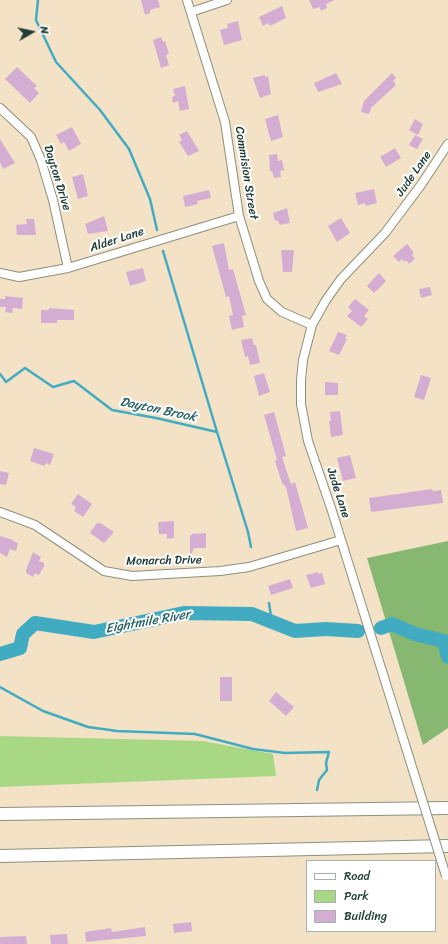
<!DOCTYPE html>
<html>
<head>
<meta charset="utf-8">
<style>
  body { margin:0 }
  #map { position:relative; width:448px; height:944px; overflow:hidden; background:#f4e2c7; font-family:Sriracha,sans-serif }
  canvas { display:block }
  .legend { position:absolute; left:306px; top:860px; width:130px; height:72px; box-sizing:border-box; background:#fff; border:1px solid #a5b1ae; margin:0; padding:5px 7px; list-style:none; font-size:12px; color:#1f3d34 }
  .legend li { display:flex; align-items:center; gap:8px; height:20px }
  .legend b { width:20px; border:1px solid #a5b1ae }
  .north { position:absolute; left:12px; top:12px; width:40px; height:40px; -webkit-text-stroke:3px #fff; paint-order:stroke; rotate:81deg; font-size:11px; font-weight:700; line-height:16px; text-align:center; color:#1f3d34 }
  .north::after { content:''; display:block; margin:auto; width:14px; height:18px; background:#1f3d34; clip-path:polygon(50% 0,100% 100%,50% 72%,0 100%) }
</style>
</head>
<body>
<div id="map">
<canvas width="448" height="944"></canvas>
<ul class="legend">
<li><b style="height:5px;background:#fff"></b>Road</li>
<li><b style="height:11px;background:#a9d885"></b>Park</li>
<li><b style="height:11px;background:#d3aed2"></b>Building</li>
</ul>
<div class="north">N</div>
</div>
<script>
const context = document.querySelector('canvas').getContext('2d');
context.lineJoin = 'round';
function paint(path, color) { context.fillStyle = color; context.fill(path, 'evenodd'); }
const toPath = rows => new Path2D(rows.map(r => 'M' + r).join(''));
function trace(path, color, width, dash) { context.strokeStyle = color; context.lineWidth = width; context.lineCap = dash ? 'butt' : 'round'; context.setLineDash(dash || []); context.stroke(path); }
function write(font, color, halo, rows, align = 'center') {
  context.font = font + ' Sriracha,sans-serif'; context.lineWidth = 4; context.setLineDash([]); context.textBaseline = 'middle'; context.strokeStyle = halo; context.fillStyle = color; for (const [text, x, y, turn = 0] of rows) {
    context.save(); context.translate(x, y); context.rotate((+turn || 0) * Math.PI / 180); context.textAlign = isNaN(turn) ? turn : align; if (halo) context.strokeText(text, 0, 0); context.fillText(text, 0, 0); context.restore();
  }
}
const green = toPath([
  [0,736,203,741,273,754,276,776,0,787]
]);
const forest = toPath([
  [448,541,448,728,423,745,367,558]
]);
const stream = toPath([
  [38,0,36,20,56,62,100,110,129,149,150,199,157,230],
  [163,251,217,432],
  [0,374,6,382,25,368,53,387,74,381,112,410,156,418,217,432,248,532,251,547],
  [269,603,272,623],
  [0,687,43,711,88,727,117,731,195,734,253,749,285,753,329,752,326,763,327,770,319,780,317,790]
]);
const river = toPath([
  [381,628,392,624,415,634,444,641,448,657],
  [0,654,20,648,23,634,35,623,94,632,184,613,252,614,295,631,326,629,358,631]
]);
const building = toPath([
  [141,0,158,0,160,7,150,10,150,13,145,15],
  [309,0,335,0,326,4,327,8,321,11,320,7,313,9],
  [282,6,286,18,270,26,268,23,263,26,259,17],
  [238,21,242,40,224,45,220,30,228,28,227,24],
  [161,37,163,42,165,41,169,54,166,55,169,65,161,68,153,40],
  [17,67,37,86,34,88,39,93,30,103,5,79],
  [336,73,342,84,318,92,314,83],
  [392,73,396,78,393,81,396,85,371,108,369,114,361,112,364,101],
  [265,75,265,77,268,76,271,94,260,98,253,78],
  [185,86,189,109,180,111,178,101,173,103,172,97,175,96,173,89],
  [278,115,283,137,271,141,265,119],
  [415,119,423,124,418,135,409,130],
  [72,127,81,144,69,151,64,142,61,144,56,135],
  [187,131,199,151,188,156,179,142,182,140,179,135],
  [415,135,423,139,417,149,409,145],
  [0,139,15,163,3,169,0,162],
  [395,148,401,158,386,167,380,157],
  [277,154,278,161,282,160,284,170,280,171,281,177,274,178,272,171,270,171,269,155],
  [83,174,88,196,78,199,72,177],
  [374,189,377,203,366,206,365,203,358,205,355,193],
  [209,190,211,198,197,201,198,204,185,207,183,196],
  [287,208,290,223,280,225,277,220,275,221,273,213],
  [104,216,108,231,88,234,85,224],
  [341,218,350,233,337,242,328,226],
  [26,219,34,219,36,235,17,235,16,225,27,224],
  [224,243,229,270,233,269,246,315,242,316,244,327,232,330,229,316,233,315,229,296,226,297,212,246],
  [407,244,414,253,412,255,415,259,409,264,406,260,404,262,402,259,399,262,393,256],
  [281,250,294,250,292,272,283,272],
  [143,268,146,281,130,286,126,272],
  [379,273,386,281,374,293,367,286],
  [430,287,432,295,421,298,419,289],
  [5,296,23,298,22,309,13,308,12,313,5,312,6,307,0,307,0,299,5,299],
  [355,299,369,310,364,316,368,319,361,327,347,316,352,311,348,307],
  [49,308,74,310,74,320,57,320,57,323,41,323,41,310,49,310],
  [338,332,347,335,345,338,347,339,339,355,329,351],
  [252,338,254,345,256,345,260,363,250,365,248,356,245,357,241,340],
  [264,373,270,392,259,396,254,376],
  [421,375,431,378,424,400,414,397],
  [325,382,338,383,338,395,325,395],
  [340,411,343,435,331,437,329,421,331,420,330,412],
  [274,412,286,456,282,457,291,484,295,482,308,528,296,531,286,487,282,483,275,461,277,460,264,415],
  [34,448,54,454,50,465,46,463,44,466,30,461],
  [350,455,356,478,343,481,337,458],
  [0,471,9,473,6,485,0,484],
  [432,489,433,491,441,490,443,503,371,512,369,498],
  [78,494,92,504,83,517,74,511,76,507,71,504],
  [174,521,174,538,167,539,167,534,159,534,158,522],
  [100,523,114,532,104,543,90,533,96,524],
  [206,533,206,548,194,548,190,557,190,536,192,534],
  [0,536,13,540,13,541,18,543,16,551,10,549,7,557,0,553],
  [33,552,41,557,39,561,44,563,44,566,39,575,35,573,33,577,26,573,26,570],
  [318,572,318,574,322,573,325,584,311,588,306,575],
  [290,579,293,588,271,595,268,586],
  [220,677,232,677,232,701,220,701],
  [276,692,294,707,286,716,269,701],
  [191,922,192,931,174,933,173,924],
  [145,927,146,936,86,942,85,932,111,928,112,932],
  [67,934,68,944,51,944,50,935],
  [26,936,27,944,0,944,0,937]
]);
const minor = toPath([
  [187,0,225,122,239,216,259,281,267,299,282,312,312,325],
  [191,12,227,0],
  [0,108,31,137,41,160,53,200,68,268],
  [0,273,19,277,68,268,239,216],
  [0,512,35,525,104,571,132,576,220,571,249,567,341,540],
  [417,783,332,511,308,441,301,404,301,380,303,360,312,325,326,300,341,279,385,233,421,185,448,144]
]);
const highway = toPath([
  [0,814,448,808],
  [0,856,448,846]
]);
const minorBridge = toPath([
  [417,783,446,876]
]);
const streetNames = [
  ["Commision Street",246,173,81],
  ["Jude Lane",414,174,-55],
  ["Dayton Drive",57,178,73],
  ["Alder Lane",117,240,-18],
  ["Jude Lane",338,493,72],
  ["Monarch Drive",164,561,-1]
];
const waterNames = [
  ["Dayton Brook",158,410,12],
  ["Eightmile River",148,622,-10]
];
paint(green, '#a9d885');
paint(forest, '#86b872');
trace(stream, '#41acc1', 2.5);
trace(river, '#41acc1', 14);
paint(building, '#d3aed2');
trace(minor, '#8a907e', 10);
trace(highway, '#8a907e', 14);
trace(minor, '#fff', 8);
trace(highway, '#fff', 12);
trace(minorBridge, '#8a907e', 10, []);
trace(minorBridge, '#fff', 8);
write('12px', '#1f3d34', '#fff', streetNames);
write('italic 13px', '#2b6465', '#fff', waterNames);
</script>
</body>
</html>
